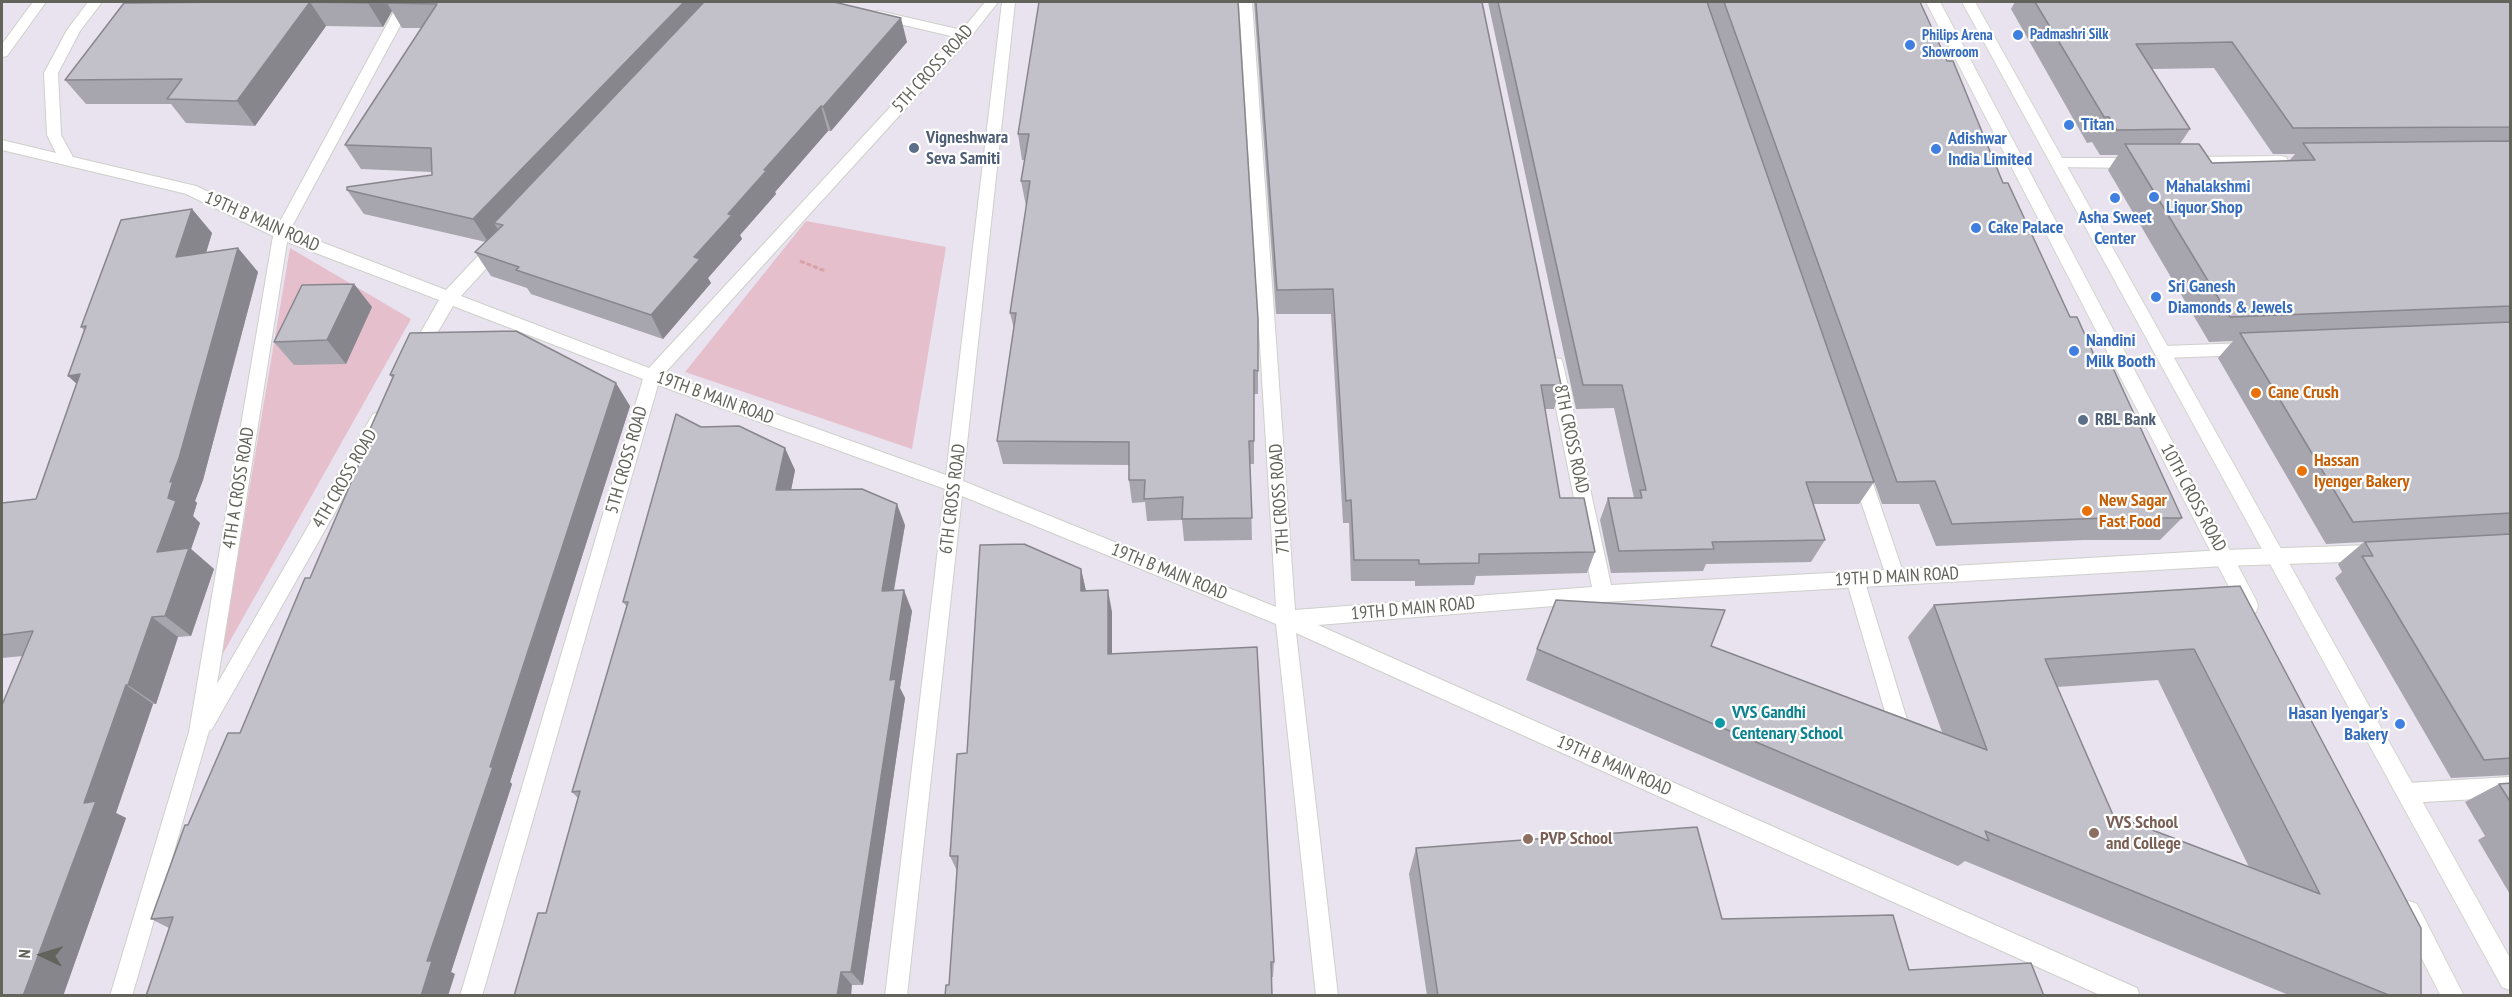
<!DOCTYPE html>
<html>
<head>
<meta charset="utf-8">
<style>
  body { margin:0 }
  #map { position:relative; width:2512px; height:997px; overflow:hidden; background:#e8e3ee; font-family:"PT Sans Narrow",sans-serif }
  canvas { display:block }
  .frame { position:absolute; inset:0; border:3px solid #62645b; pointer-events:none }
  .north { position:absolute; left:12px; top:925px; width:60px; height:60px; -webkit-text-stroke:4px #fff; paint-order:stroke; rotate:274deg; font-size:16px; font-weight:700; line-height:24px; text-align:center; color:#62645b }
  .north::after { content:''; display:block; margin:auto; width:21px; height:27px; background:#62645b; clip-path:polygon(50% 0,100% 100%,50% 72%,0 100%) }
</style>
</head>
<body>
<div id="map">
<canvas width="2512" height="997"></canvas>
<div class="frame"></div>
<div class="north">N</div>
</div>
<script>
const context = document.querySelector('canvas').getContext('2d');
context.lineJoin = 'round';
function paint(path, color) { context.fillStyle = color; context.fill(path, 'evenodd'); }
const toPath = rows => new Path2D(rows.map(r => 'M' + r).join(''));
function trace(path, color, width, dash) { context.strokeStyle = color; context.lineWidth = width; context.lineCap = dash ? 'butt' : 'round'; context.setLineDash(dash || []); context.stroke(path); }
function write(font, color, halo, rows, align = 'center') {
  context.font = font + ' "PT Sans Narrow",sans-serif'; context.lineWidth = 4.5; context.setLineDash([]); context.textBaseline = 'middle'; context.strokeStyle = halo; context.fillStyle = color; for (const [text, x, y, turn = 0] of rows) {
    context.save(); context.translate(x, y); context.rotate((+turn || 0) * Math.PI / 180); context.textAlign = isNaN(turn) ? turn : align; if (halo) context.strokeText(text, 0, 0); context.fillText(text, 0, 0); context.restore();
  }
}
const green = toPath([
  [806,221,946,247,912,449,685,372],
  [290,248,411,319,221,657]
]);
const path = toPath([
  [800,261,825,271]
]);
const lane = toPath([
  [33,2,46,2,7,56,2,57,2,44,33,2],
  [88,2,102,2,80,31,58,73,61,135,73,157,196,186,199,190,196,194,191,195,2,150,2,140,56,153,47,135,44,73,67,30,88,2],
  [1855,571,1862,573,1864,579,1913,739,1910,746,1903,748,1896,746,1893,739,1846,579,1848,573,1855,571]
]);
const street = toPath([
  [399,2,413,2,290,230,446,290,493,240,505,240,507,244,505,248,461,296,649,368,955,37,874,18,872,15,874,12,879,11,962,30,985,2,998,2,970,38,664,374,946,475,1002,2,1015,2,963,481,1276,607,1239,2,1252,2,1295,610,1592,587,1547,364,1549,359,1555,358,1561,359,1563,364,1611,585,1884,570,1850,469,1853,464,1859,462,1865,464,1868,469,1902,569,2224,550,2373,545,2380,547,2382,553,2380,559,2373,561,2224,566,1603,602,1318,625,2137,988,2140,996,2102,996,1296,633,1338,996,1316,996,1276,624,962,496,907,996,885,996,945,489,658,385,482,996,460,996,643,379,453,306,423,357,417,359,411,357,409,353,439,300,287,242,217,684,373,414,379,412,385,414,388,419,212,729,209,731,132,996,110,996,189,732,273,236,186,194,183,190,186,186,196,186,278,225,399,2],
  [2281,156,2286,157,2288,161,2286,165,2188,167,2181,162,2188,157,2281,156],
  [2058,158,2137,158,2144,163,2137,168,2053,167,2051,163,2053,159,2058,158],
  [2248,343,2254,345,2256,349,2254,353,2248,355,2163,358,2157,356,2155,352,2157,348,2163,346,2248,343],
  [2510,777,2510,797,2407,803,2400,800,2397,793,2400,786,2407,783,2510,777]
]);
const secondary = toPath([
  [1926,2,1940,2,2256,600,2258,606,2256,612,2249,614,2242,612,1926,2],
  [1962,2,1975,2,2510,958,2510,990,2502,987,1962,2],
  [2409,901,2417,904,2464,996,2441,996,2398,912,2401,904,2409,901]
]);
const wall = toPath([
  [230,2,834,2,907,42,831,131,828,131,775,192,776,194,740,235,742,239,708,278,711,283,663,339,531,294,527,288,491,276,475,252,486,242,364,214,347,190,432,175,432,172,361,169,345,145,422,28,402,28,392,11,383,27,326,26,255,126,186,123,171,104,86,104,65,80],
  [1039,2,1258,319,1258,394,1254,394,1254,464,1250,464,1252,540,1184,541,1182,520,1147,521,1145,502,1132,503,1129,480,1129,465,1003,464,997,441,1014,329,1010,313,1026,206,1021,181,1025,160,1022,160,1018,134],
  [1254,2,1482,2,1561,385,1554,409,1545,409,1560,498,1595,552,1587,573,1476,576,1474,585,1415,586,1415,581,1351,581,1349,523,1343,523,1331,314,1276,314],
  [1488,2,1920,2,2003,183,2070,317,2099,366,2182,518,2160,540,2084,540,1936,546,1919,504,1882,504,1813,308,1874,482,1859,504,1813,504,1825,540,1811,562,1706,564,1703,571,1611,573,1600,520,1608,498,1634,498,1614,408,1576,409],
  [2015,2,2511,2,2511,775,2451,778,2335,578,2342,572,2338,564,2364,542,2326,544,2218,358,2233,341,2209,342,2108,170,2118,155,2100,155,2092,142,2087,143,2011,9],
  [2214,68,2273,154,2295,154,2289,161,2212,163,2180,144,2190,129,2152,69],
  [192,209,212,233,206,252,238,248,258,272,203,480,195,501,197,503,193,516,200,523,191,549,214,569,191,636,178,637,156,704,153,704,116,813,126,818,63,996,2,996,23,656,2,658,2,503,36,499,77,384,68,376,84,330,81,327],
  [354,284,372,307,346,364,294,365,274,342],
  [410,333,630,406,510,782,512,784,451,972,455,974,169,928,151,919,188,825,240,733,310,578,369,441,366,438,392,378,390,375],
  [701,427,795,470,791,490,905,525,894,591,912,611,900,688,905,698,863,985,852,985,546,913,578,798,572,792,627,607,623,602],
  [1081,569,1086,591,1112,612,1112,654,1274,962,1273,977,949,985,957,871,950,856],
  [2240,586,2421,996,2291,996,1965,861,1958,866,1526,680,1537,649,1711,646,1942,732,1908,637,1934,605],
  [2158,680,2249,867,2113,815,2057,687],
  [2511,783,2511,896,2478,840,2485,836,2465,802,2499,784],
  [1416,848,1722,919,1909,970,2044,996,1427,996,1409,874]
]);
const shadedWall = toPath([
  [310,2,326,26,255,126,237,101],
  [368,2,397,2,387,3,392,11,383,27,368,3],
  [684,2,716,2,503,225,494,223,499,231,488,242,473,219],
  [901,18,907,42,831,131,823,107],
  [821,106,828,131,775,192,776,194,740,235,742,239,708,278,711,283,663,339,651,315,694,257,764,170],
  [192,209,212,233,198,280,176,257],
  [238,248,258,272,203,480,195,501,197,503,193,516,200,523,191,549,214,569,191,636,165,616,157,552,168,498,170,482],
  [354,284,372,307,346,364,327,340],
  [80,374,93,398,68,376],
  [616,383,630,406,510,782,512,784,451,972,455,974,448,996,421,996,427,961],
  [785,448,795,470,787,511,776,490],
  [897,504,905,525,890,611,882,591],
  [1081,569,1086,591,1081,591],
  [904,590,912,611,900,688,905,698,863,985,851,972,890,680],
  [1108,590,1112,612,1112,675,1108,654],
  [152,617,178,637,156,704,128,685],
  [126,685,153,704,116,813,126,818,63,996,23,996,84,803],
  [841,972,852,985,851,996,837,996]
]);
const building = toPath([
  [230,2,368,2,368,3,310,2,237,101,167,99,182,79,65,80,124,3,230,2],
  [388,2,684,2,473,219,347,190,347,187,432,175,431,148,345,145,437,4,387,3,388,2],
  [704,2,834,2,901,18,823,107,821,106,764,170,767,170,728,214,732,215,694,257,700,259,651,315,516,270,519,267,475,252,503,225,494,223,704,2],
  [1039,2,1238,2,1258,319,1258,371,1254,370,1254,441,1249,441,1252,518,1182,519,1183,497,1144,499,1145,480,1129,480,1129,442,997,441,1016,313,1010,313,1030,181,1021,181,1029,134,1018,134,1039,2],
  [1256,2,1482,2,1561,385,1541,385,1560,498,1584,498,1595,552,1479,554,1479,563,1419,564,1419,560,1354,560,1351,500,1346,501,1333,289,1277,290,1256,2],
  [1498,2,1707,2,1874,482,1806,482,1825,540,1712,542,1714,549,1619,551,1608,498,1642,498,1640,490,1646,490,1622,385,1583,385,1498,2],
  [1724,2,1920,2,1947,61,1953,61,2003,183,2008,183,2070,317,2077,317,2099,366,2112,366,2182,518,2104,518,1952,524,1935,481,1897,482,1724,2],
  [2035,2,2511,2,2511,127,2293,128,2232,42,2136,44,2190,129,2117,130,2109,117,2104,117,2035,2],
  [2511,141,2511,306,2230,317,2125,144,2199,144,2212,163,2315,160,2303,143,2511,141],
  [192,209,176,257,238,248,179,458,170,482,173,481,168,498,176,501,157,552,189,548,165,616,152,617,128,685,126,685,84,803,96,801,23,996,2,996,2,705,33,631,2,635,2,503,36,499,80,374,68,376,86,326,81,327,121,220,192,209],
  [354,284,327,340,274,342,302,285,354,284],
  [2511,322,2511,513,2353,522,2240,333,2511,322],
  [516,331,616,383,490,767,493,767,427,961,432,961,421,996,146,996,173,917,151,919,185,825,188,825,228,733,240,733,305,578,310,578,370,438,366,438,394,375,390,375,410,333,516,331],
  [676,414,701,427,739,426,785,448,776,490,862,489,897,504,882,591,904,590,890,680,896,679,851,972,841,972,837,996,514,996,538,913,546,913,580,791,572,792,628,602,623,602,676,414],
  [2511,534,2511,758,2484,760,2362,556,2373,556,2365,542,2511,534],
  [1024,544,1081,569,1081,591,1108,590,1108,654,1257,647,1274,962,1271,962,1272,996,945,996,946,985,949,985,958,856,950,856,957,754,967,753,980,545,1024,544],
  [2240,586,2421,928,2421,996,2391,996,1985,831,1989,841,1537,649,1556,600,1725,610,1711,646,1987,750,1934,605,2240,586],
  [2194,649,2320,894,2113,815,2045,659,2194,649],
  [2511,783,2511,803,2499,784,2511,783],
  [1697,827,1722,919,1893,915,1909,970,2031,963,2044,996,1438,996,1416,848,1697,827]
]);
const markers = [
  [2018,35,6,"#3f7fe0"],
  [1910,45,6,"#3f7fe0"],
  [2069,125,6,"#3f7fe0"],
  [914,148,6,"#5c6f8a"],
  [1936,149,6,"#3f7fe0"],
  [2154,197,6,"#3f7fe0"],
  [2115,198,6,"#3f7fe0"],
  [1976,228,6,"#3f7fe0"],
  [2156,297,6,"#3f7fe0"],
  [2074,351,6,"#3f7fe0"],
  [2256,393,6,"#e8710a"],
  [2083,420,6,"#5c6f8a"],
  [2302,471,6,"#e8710a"],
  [2087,511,6,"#e8710a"],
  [1720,723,6,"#0f9aa8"],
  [2400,724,6,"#3f7fe0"],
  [2094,833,6,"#8d6e63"],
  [1528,839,6,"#8d6e63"]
];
const farShopnames = [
  ["Padmashri Silk",2030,35],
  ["Philips Arena",1922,36],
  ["Showroom",1922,53]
];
const streetNames = [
  ["5TH CROSS ROAD",933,69,-48],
  ["19TH B MAIN ROAD",262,222,24],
  ["19TH B MAIN ROAD",715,398,20],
  ["8TH CROSS ROAD",1571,439,78],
  ["5TH CROSS ROAD",627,460,-74],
  ["4TH CROSS ROAD",345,479,-60],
  ["4TH A CROSS ROAD",239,488,-81],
  ["10TH CROSS ROAD",2193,498,62],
  ["6TH CROSS ROAD",953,499,-83],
  ["7TH CROSS ROAD",1280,499,-94],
  ["19TH B MAIN ROAD",1169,572,22],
  ["19TH D MAIN ROAD",1897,577,-3],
  ["19TH D MAIN ROAD",1413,609,-5],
  ["19TH B MAIN ROAD",1614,766,24]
];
const shopNames = [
  ["Titan",2081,125],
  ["Adishwar",1948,139],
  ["India Limited",1948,160],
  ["Mahalakshmi",2166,187],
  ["Liquor Shop",2166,208],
  ["Asha Sweet",2115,218,"center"],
  ["Center",2115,239,"center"],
  ["Cake Palace",1988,228],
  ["Sri Ganesh",2168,287],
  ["Diamonds & Jewels",2168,308],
  ["Nandini",2086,341],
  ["Milk Booth",2086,362],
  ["Hasan Iyengar's",2388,714,"right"],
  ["Bakery",2388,735,"right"]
];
const serviceNames = [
  ["Vigneshwara",926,138],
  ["Seva Samiti",926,159],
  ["RBL Bank",2095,420]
];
const foodNames = [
  ["Cane Crush",2268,393],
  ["Hassan",2314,461],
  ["Iyenger Bakery",2314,482],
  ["New Sagar",2099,501],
  ["Fast Food",2099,522]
];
const cultureNames = [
  ["VVS Gandhi",1732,713],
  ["Centenary School",1732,734]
];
const educationNames = [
  ["VVS School",2106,823],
  ["and College",2106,844],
  ["PVP School",1540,839]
];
paint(green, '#e6bfcd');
trace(lane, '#ced0ca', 2);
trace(street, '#ced0ca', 2);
trace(secondary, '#d4d6cd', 2);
trace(path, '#d8a2a7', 3, [5, 2]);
paint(lane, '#fff');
paint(street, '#fff');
paint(secondary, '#fff');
paint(wall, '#a7a5ad');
paint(shadedWall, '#88868d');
paint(building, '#c2c0c9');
trace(building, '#88868d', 1.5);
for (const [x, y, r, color] of markers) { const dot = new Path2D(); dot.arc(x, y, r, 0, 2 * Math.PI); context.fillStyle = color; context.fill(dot); trace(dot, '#fff', 2); }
write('bold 15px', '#366cbe', '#fff', farShopnames, 'left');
write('18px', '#62645b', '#fff', streetNames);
write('bold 18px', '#366cbe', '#fff', shopNames, 'left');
write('bold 18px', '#4e5e75', '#fff', serviceNames, 'left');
write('bold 18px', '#c56008', '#fff', foodNames, 'left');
write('bold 18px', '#0d838f', '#fff', cultureNames, 'left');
write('bold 18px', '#785e54', '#fff', educationNames, 'left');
</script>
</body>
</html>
